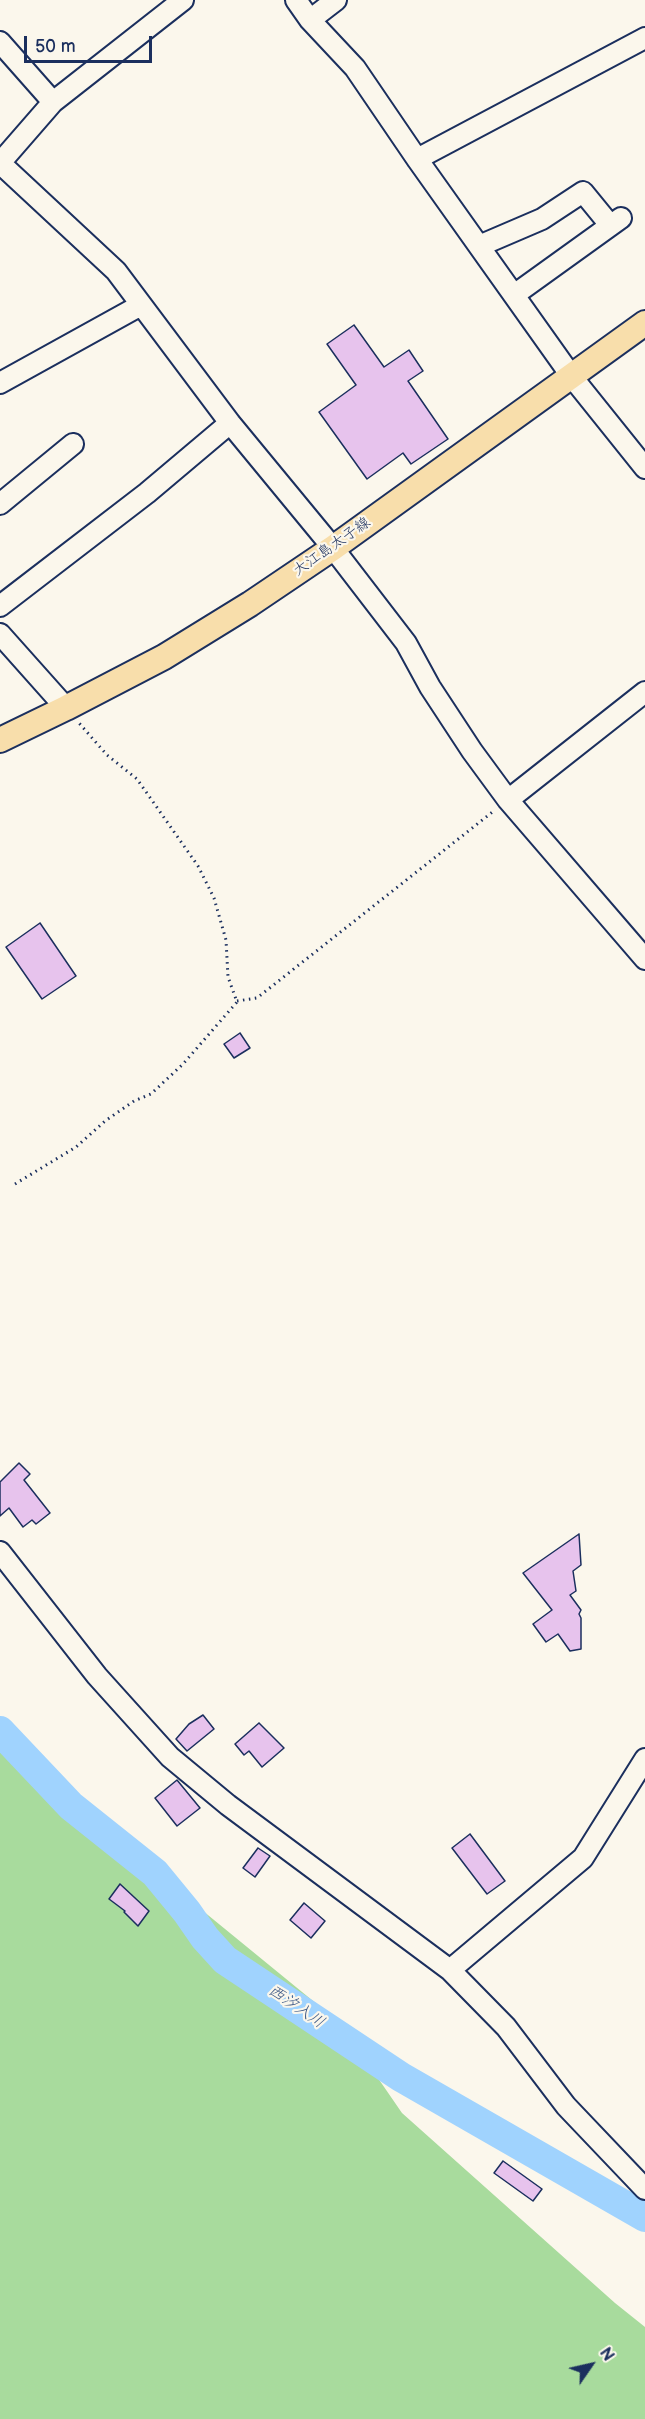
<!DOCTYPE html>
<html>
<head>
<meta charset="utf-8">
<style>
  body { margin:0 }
  #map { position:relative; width:645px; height:2419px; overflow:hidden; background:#fbf7ec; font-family:"Balsamiq Sans",sans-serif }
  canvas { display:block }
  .north { position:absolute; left:561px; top:2335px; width:60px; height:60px; -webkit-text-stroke:4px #fbf7ec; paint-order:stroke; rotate:56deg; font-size:16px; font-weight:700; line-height:24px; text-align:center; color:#1b2f5e }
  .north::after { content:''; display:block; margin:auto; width:21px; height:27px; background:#1b2f5e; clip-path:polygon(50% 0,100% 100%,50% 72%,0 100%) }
  .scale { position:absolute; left:24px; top:36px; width:128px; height:27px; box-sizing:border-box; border:3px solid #1b2f5e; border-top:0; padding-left:8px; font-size:18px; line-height:21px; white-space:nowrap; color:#1b2f5e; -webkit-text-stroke:4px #fbf7ec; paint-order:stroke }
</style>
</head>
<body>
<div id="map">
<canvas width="645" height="2419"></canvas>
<div class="north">N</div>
<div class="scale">50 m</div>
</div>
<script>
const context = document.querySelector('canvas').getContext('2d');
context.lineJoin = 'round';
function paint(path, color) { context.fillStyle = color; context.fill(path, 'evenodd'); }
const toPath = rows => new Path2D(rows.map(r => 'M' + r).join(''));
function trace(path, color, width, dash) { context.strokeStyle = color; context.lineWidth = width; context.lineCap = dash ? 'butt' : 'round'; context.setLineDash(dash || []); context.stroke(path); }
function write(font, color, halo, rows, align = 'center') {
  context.font = font + ' "Balsamiq Sans","Klee One",sans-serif'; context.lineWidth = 4.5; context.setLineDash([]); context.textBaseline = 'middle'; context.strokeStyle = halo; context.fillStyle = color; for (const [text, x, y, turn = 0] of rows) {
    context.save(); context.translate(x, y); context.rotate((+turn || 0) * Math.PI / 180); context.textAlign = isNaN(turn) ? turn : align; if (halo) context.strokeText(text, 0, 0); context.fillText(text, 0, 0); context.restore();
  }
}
const green = toPath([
  [0,1745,340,2023,402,2113,615,2303,645,2327,645,2419,0,2419]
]);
const river = toPath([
  [0,1731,71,1806,155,1873,187,1912,205,1938,225,1960,401,2077,645,2217]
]);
const building = toPath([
  [354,325,384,367,409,350,423,371,408,381,448,439,411,464,403,453,367,479,319,412,356,385,327,344,354,325],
  [40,923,76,976,42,999,6,947,40,923],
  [240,1033,250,1048,234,1058,224,1044,240,1033],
  [19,1463,30,1474,24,1480,50,1513,36,1524,32,1520,23,1527,9,1508,0,1516,0,1482,19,1463],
  [579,1534,581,1565,573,1571,576,1591,570,1595,581,1610,579,1614,581,1618,581,1649,570,1651,558,1634,546,1642,533,1624,552,1610,523,1573,579,1534],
  [203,1715,214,1729,187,1751,176,1739,189,1724,203,1715],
  [259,1723,284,1748,262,1767,249,1751,244,1755,235,1744,259,1723],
  [177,1780,200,1808,177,1826,155,1798,177,1780],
  [470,1834,505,1881,487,1894,452,1848,470,1834],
  [258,1848,270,1856,255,1877,243,1868,258,1848],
  [120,1884,149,1911,138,1926,124,1912,125,1911,109,1899,120,1884],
  [304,1903,325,1921,311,1938,290,1920,304,1903],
  [503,2161,542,2189,533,2201,494,2173,503,2161]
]);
const path = toPath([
  [237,1001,257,998,495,810],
  [15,1184,76,1147,105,1121,134,1101,151,1094,183,1064,237,1002,228,977,226,940,214,898,198,866,137,779,107,755,79,723]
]);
const minor = toPath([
  [296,0,310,20,355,68,417,159,572,377,645,468],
  [310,20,336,0],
  [0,42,53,102],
  [417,159,645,38],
  [0,163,116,271,230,423,333,548,406,643,430,687,472,751,508,800,645,959],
  [0,163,53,102,183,0],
  [479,246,542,219,583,192,610,225],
  [514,295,621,218],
  [0,383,141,305],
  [0,504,73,444],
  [0,606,147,493,230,423],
  [0,634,66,708],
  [508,800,645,692],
  [0,1552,97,1676,170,1757,228,1805,450,1970,506,2027,566,2106,645,2189],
  [450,1970,583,1858,645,1759]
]);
const major = toPath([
  [0,740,66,708,164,657,250,604,333,548,645,323]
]);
const streetNames = [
  ["大江島太子線",332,547,-35]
];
const waterNames = [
  ["西汐入川",296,2007,34]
];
paint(green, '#a8db9d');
trace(river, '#a0d3fe', 30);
paint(building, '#e7c3ed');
trace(building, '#1b2f5e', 1.5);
trace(minor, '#1b2f5e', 24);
trace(major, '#1b2f5e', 28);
trace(path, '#1b2f5e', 3, [1.5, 4.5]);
trace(minor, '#fbf7ec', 20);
trace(major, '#f8deab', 24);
write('15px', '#1b2f5e', '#fbf7ec', streetNames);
write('italic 16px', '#3c5886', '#fbf7ec', waterNames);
</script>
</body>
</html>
